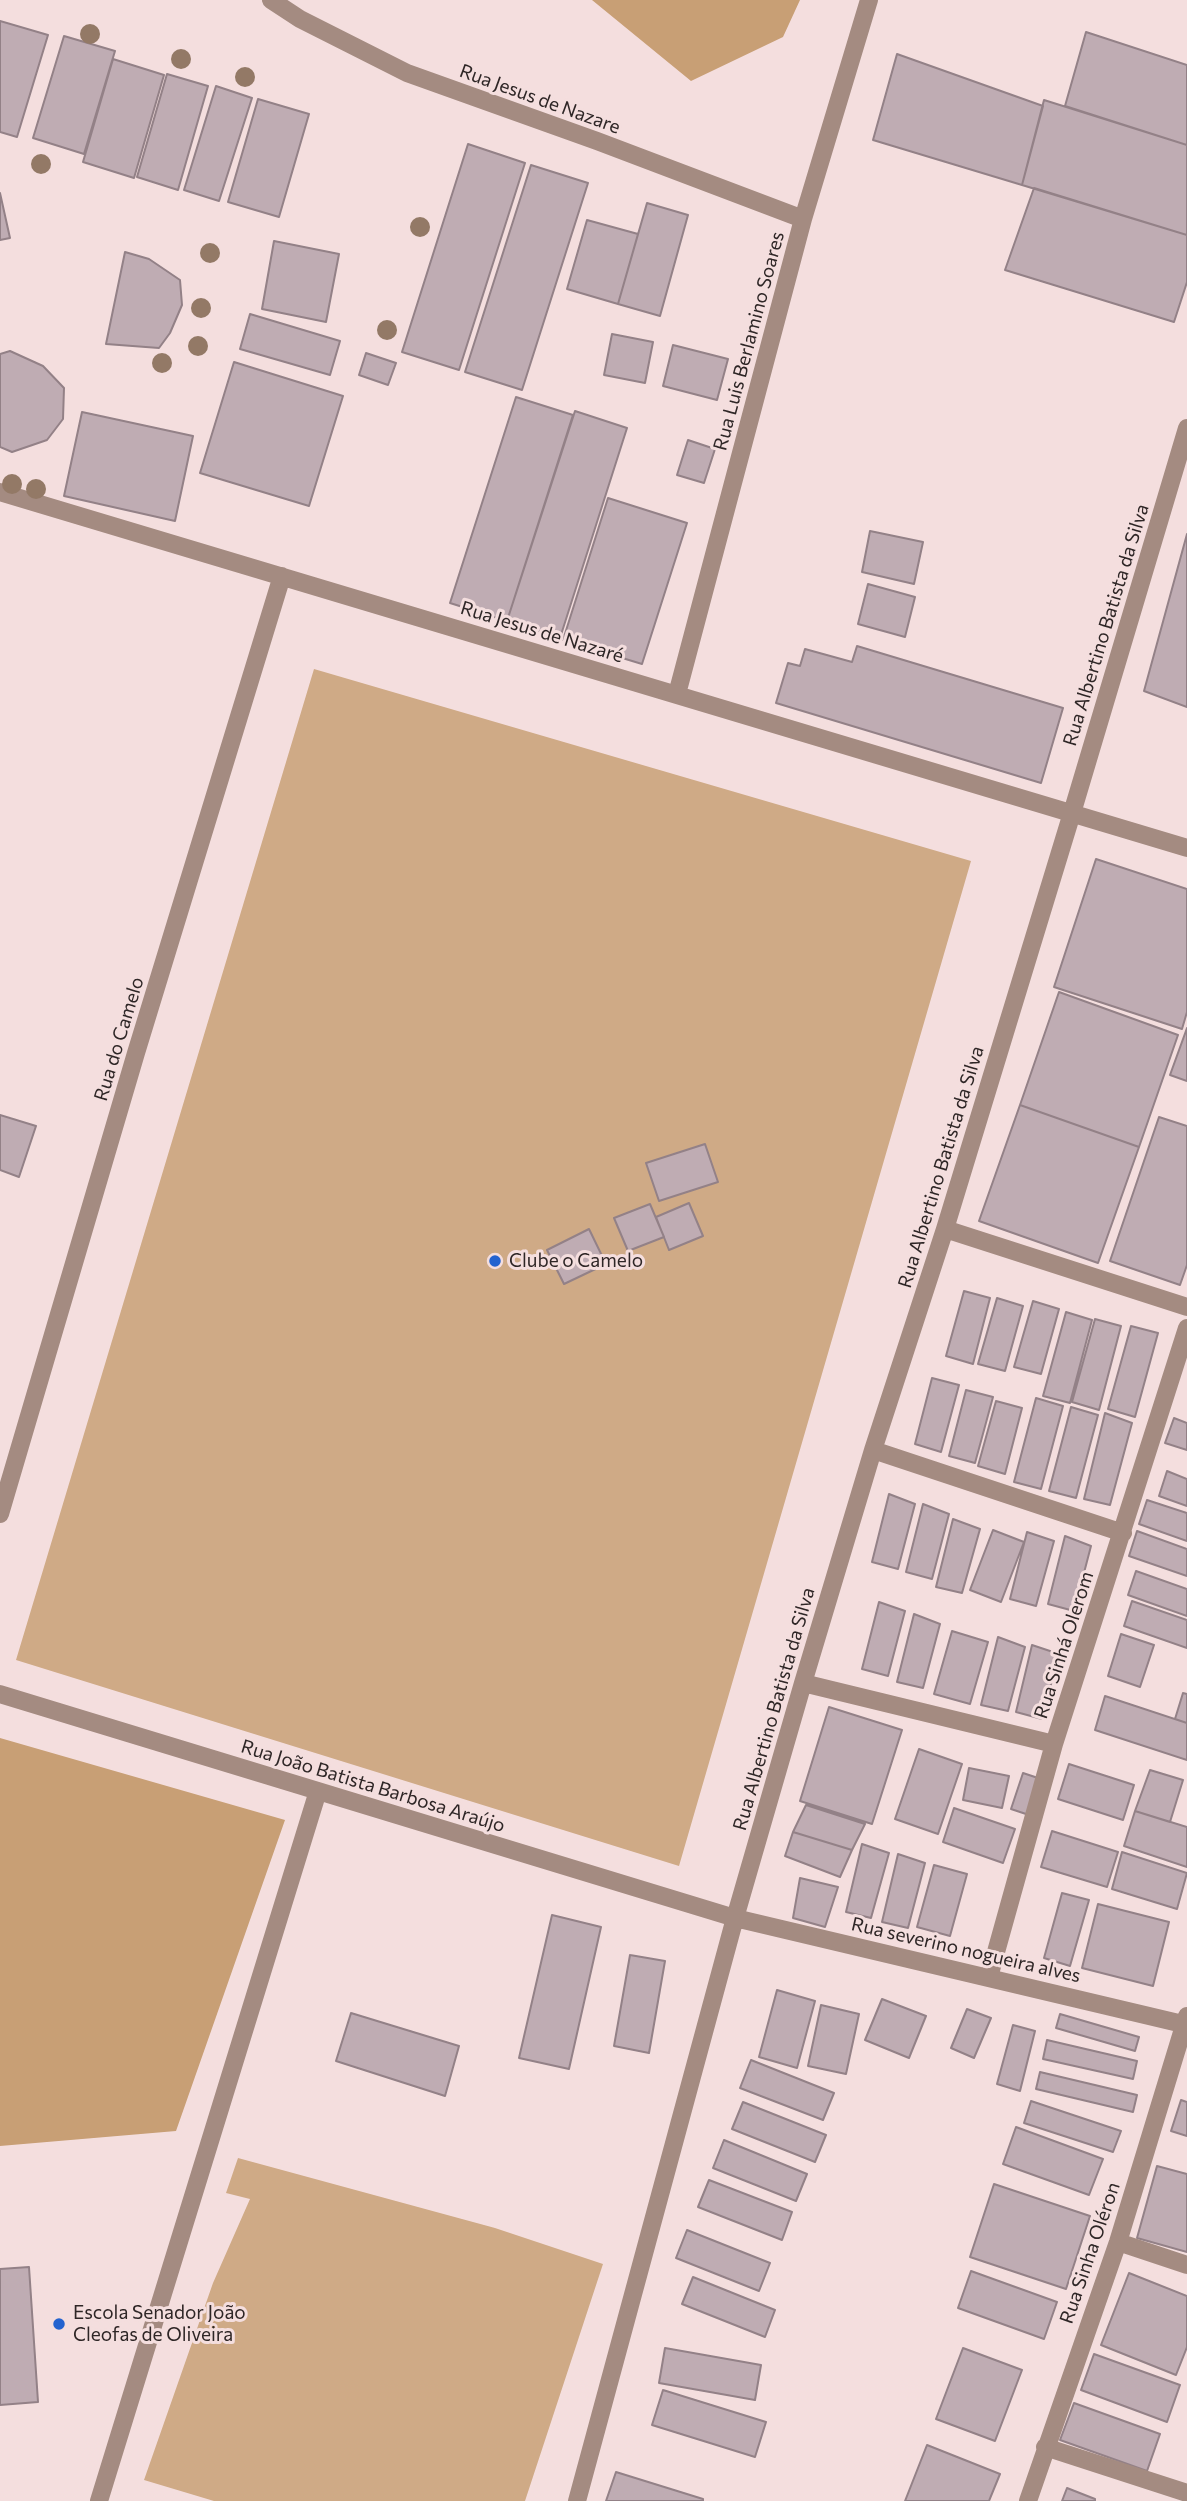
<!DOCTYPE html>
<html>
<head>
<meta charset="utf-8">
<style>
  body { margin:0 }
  canvas { display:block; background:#f4dede }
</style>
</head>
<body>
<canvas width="1187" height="2501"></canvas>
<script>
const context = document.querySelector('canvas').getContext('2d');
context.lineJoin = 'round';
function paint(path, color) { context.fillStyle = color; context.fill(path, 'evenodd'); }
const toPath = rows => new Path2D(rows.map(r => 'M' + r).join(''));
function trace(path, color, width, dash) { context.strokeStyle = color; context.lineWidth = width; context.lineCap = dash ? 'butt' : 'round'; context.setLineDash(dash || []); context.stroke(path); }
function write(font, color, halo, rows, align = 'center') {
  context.font = font + ' Commissioner,sans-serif'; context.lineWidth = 6; context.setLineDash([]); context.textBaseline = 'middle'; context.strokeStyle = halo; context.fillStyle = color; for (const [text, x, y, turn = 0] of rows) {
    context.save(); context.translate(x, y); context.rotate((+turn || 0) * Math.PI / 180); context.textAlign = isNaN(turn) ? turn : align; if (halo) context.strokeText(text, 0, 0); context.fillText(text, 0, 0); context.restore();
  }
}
const green = toPath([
  [314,669,971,861,679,1866,16,1660],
  [238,2158,495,2228,603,2264,525,2501,214,2501,144,2480,213,2283,250,2199,226,2193]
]);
const forest = toPath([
  [592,0,800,0,783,37,691,81],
  [0,1738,285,1820,176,2131,0,2146]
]);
const building = toPath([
  [0,21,48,35,17,137,0,132,0,21],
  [1086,32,1187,65,1187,145,1065,106,1086,32],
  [64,36,115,51,84,154,33,138,64,36],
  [897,54,1043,106,1022,185,873,140,897,54],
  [113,59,164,75,134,178,83,162,113,59],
  [167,74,208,86,178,190,137,177,167,74],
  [216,86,252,98,219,201,184,190,216,86],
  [258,99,309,114,279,217,228,202,258,99],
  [1044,100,1187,145,1187,235,1022,185,1044,100],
  [468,144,525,163,459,370,402,352,468,144],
  [531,165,588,183,522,390,465,372,531,165],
  [1034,188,1187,235,1187,282,1174,322,1005,270,1034,188],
  [0,193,10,238,0,240,0,193],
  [647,203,688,215,660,316,618,304,647,203],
  [587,220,638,234,618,304,567,289,587,220],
  [274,241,339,254,326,322,262,309,274,241],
  [125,252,149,259,180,280,182,305,170,333,159,348,106,344,125,252],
  [250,314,340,341,330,375,240,349,250,314],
  [612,334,653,342,645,383,604,375,612,334],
  [673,345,728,359,717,400,663,386,673,345],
  [10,351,43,366,64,388,63,419,47,440,12,452,0,447,0,354,10,351],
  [366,353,396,363,388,385,359,375,366,353],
  [234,362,343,396,309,506,200,473,234,362],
  [516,397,573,415,507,621,450,603,516,397],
  [575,411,627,428,560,638,507,621,575,411],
  [82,412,193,436,175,521,64,496,82,412],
  [688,440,715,449,704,483,677,475,688,440],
  [608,498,687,523,642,664,563,640,608,498],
  [870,531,923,542,914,584,862,572,870,531],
  [1187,534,1187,707,1144,691,1187,534],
  [868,584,915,597,905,637,858,624,868,584],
  [857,646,1063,708,1041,783,776,703,788,663,800,666,805,649,852,662,857,646],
  [1096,859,1187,889,1187,1012,1182,1029,1054,987,1096,859],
  [1059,992,1178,1035,1139,1147,1020,1105,1059,992],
  [1187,1028,1187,1081,1170,1075,1187,1028],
  [1020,1105,1139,1147,1098,1263,979,1221,1020,1105],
  [0,1115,36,1126,19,1177,0,1170,0,1115],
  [1159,1117,1187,1126,1187,1265,1180,1285,1110,1261,1159,1117],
  [705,1144,718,1182,659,1201,646,1163,705,1144],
  [689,1203,703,1236,669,1250,656,1217,689,1203],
  [650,1204,664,1237,628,1251,614,1218,650,1204],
  [589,1229,606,1264,564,1284,547,1250,589,1229],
  [964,1291,990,1298,973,1364,946,1356,964,1291],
  [997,1298,1023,1306,1005,1371,978,1364,997,1298],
  [1033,1301,1059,1309,1041,1374,1014,1367,1033,1301],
  [1066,1312,1092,1320,1070,1403,1043,1396,1066,1312],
  [1095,1319,1121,1326,1099,1410,1072,1402,1095,1319],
  [1131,1326,1158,1333,1135,1417,1108,1409,1131,1326],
  [932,1378,959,1385,941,1452,915,1444,932,1378],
  [966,1390,993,1397,975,1463,949,1456,966,1390],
  [1036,1398,1063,1406,1041,1489,1014,1482,1036,1398],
  [996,1401,1022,1408,1005,1474,978,1466,996,1401],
  [1071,1407,1098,1415,1076,1498,1049,1491,1071,1407],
  [1105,1413,1132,1423,1110,1505,1084,1499,1105,1413],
  [1174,1418,1187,1423,1187,1450,1165,1443,1174,1418],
  [1167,1471,1187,1479,1187,1506,1159,1496,1167,1471],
  [889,1494,915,1504,898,1569,872,1562,889,1494],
  [1147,1500,1187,1513,1187,1541,1139,1524,1147,1500],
  [923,1504,949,1514,932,1579,906,1572,923,1504],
  [953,1519,980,1529,962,1593,936,1587,953,1519],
  [993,1530,1024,1542,1001,1602,970,1590,993,1530],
  [1137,1531,1187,1549,1187,1576,1129,1556,1137,1531],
  [1027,1532,1054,1541,1036,1606,1010,1599,1027,1532],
  [1065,1536,1091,1546,1074,1611,1048,1604,1065,1536],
  [1136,1571,1187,1589,1187,1616,1128,1595,1136,1571],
  [1132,1601,1187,1620,1187,1648,1124,1626,1132,1601],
  [879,1602,905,1611,888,1676,862,1669,879,1602],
  [914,1614,940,1624,923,1688,897,1682,914,1614],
  [952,1631,988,1642,970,1704,934,1694,952,1631],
  [1121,1634,1154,1645,1140,1687,1108,1676,1121,1634],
  [998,1637,1025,1647,1008,1711,981,1705,998,1637],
  [1032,1645,1059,1654,1042,1719,1016,1712,1032,1645],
  [1183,1693,1187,1694,1187,1723,1175,1719,1183,1693],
  [1105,1696,1187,1723,1187,1760,1095,1730,1105,1696],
  [829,1707,902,1730,872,1824,800,1801,829,1707],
  [919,1749,962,1764,938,1834,895,1819,919,1749],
  [1069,1764,1134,1785,1123,1820,1058,1799,1069,1764],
  [969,1768,1009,1776,1002,1808,963,1800,969,1768],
  [1150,1770,1183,1780,1170,1822,1135,1811,1150,1770],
  [1023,1773,1041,1779,1029,1815,1011,1809,1023,1773],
  [806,1805,865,1824,852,1850,793,1832,806,1805],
  [954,1808,1015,1829,1003,1863,943,1842,954,1808],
  [1135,1811,1187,1827,1187,1867,1124,1846,1135,1811],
  [1052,1831,1118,1852,1107,1887,1041,1867,1052,1831],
  [793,1832,852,1850,840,1877,785,1856,793,1832],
  [862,1844,889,1853,871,1918,846,1912,862,1844],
  [1122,1852,1187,1873,1177,1909,1112,1889,1122,1852],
  [898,1854,925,1863,908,1928,882,1922,898,1854],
  [934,1865,967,1874,950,1936,917,1927,934,1865],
  [800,1878,838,1887,825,1927,793,1918,800,1878],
  [1062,1893,1089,1900,1070,1966,1044,1958,1062,1893],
  [1098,1904,1169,1922,1153,1986,1082,1968,1098,1904],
  [552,1915,601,1927,569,2069,519,2058,552,1915],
  [630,1955,665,1961,649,2053,614,2046,630,1955],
  [777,1990,815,2001,797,2068,759,2057,777,1990],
  [882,1999,926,2016,909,2058,865,2040,882,1999],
  [821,2005,859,2014,846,2074,808,2066,821,2005],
  [967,2009,991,2018,974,2058,951,2048,967,2009],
  [351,2013,459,2046,445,2096,336,2061,351,2013],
  [1060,2014,1139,2037,1135,2051,1056,2028,1060,2014],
  [1013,2025,1035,2031,1020,2091,997,2084,1013,2025],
  [1047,2040,1137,2061,1133,2079,1043,2059,1047,2040],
  [751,2060,834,2093,823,2120,740,2088,751,2060],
  [1040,2072,1137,2095,1133,2112,1036,2089,1040,2072],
  [1181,2100,1187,2102,1187,2136,1171,2131,1181,2100],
  [1031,2101,1121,2131,1113,2152,1024,2123,1031,2101],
  [743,2102,826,2135,815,2162,732,2129,743,2102],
  [1016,2127,1103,2159,1089,2195,1003,2164,1016,2127],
  [724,2140,807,2174,796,2201,713,2168,724,2140],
  [1157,2166,1187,2174,1187,2252,1137,2238,1157,2166],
  [709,2180,792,2212,782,2240,698,2207,709,2180],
  [994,2184,1090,2216,1066,2289,970,2257,994,2184],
  [687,2230,770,2263,759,2291,676,2258,687,2230],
  [29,2267,38,2402,0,2405,0,2269,29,2267],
  [971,2271,1057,2302,1044,2339,958,2308,971,2271],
  [1129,2273,1187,2296,1187,2347,1176,2375,1101,2345,1129,2273],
  [693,2277,775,2310,765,2337,682,2304,693,2277],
  [665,2348,761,2365,755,2400,659,2383,665,2348],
  [963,2348,1022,2370,995,2441,936,2419,963,2348],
  [1094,2354,1180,2385,1167,2422,1081,2390,1094,2354],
  [663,2390,766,2422,755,2457,652,2425,663,2390],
  [1074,2403,1160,2434,1147,2471,1060,2440,1074,2403],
  [927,2445,1000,2474,989,2501,905,2501,927,2445],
  [616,2472,703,2499,703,2501,606,2501,616,2472],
  [1067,2488,1095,2499,1095,2501,1062,2501,1067,2488]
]);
const street = toPath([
  [271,0,300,19,407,73,597,141,803,219],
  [0,492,1187,848],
  [677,694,803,219,869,0],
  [945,1229,1187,1307],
  [873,1450,1123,1533],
  [0,1514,136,1053,282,576],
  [803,1683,1054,1744],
  [0,1694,735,1918,1187,2025],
  [989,1977,1054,1744,1187,1328],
  [1118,2242,1187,2265],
  [1045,2447,1187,2493],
  [99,2501,318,1791],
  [577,2501,735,1918,803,1683,873,1450,945,1229,1072,813,1187,428],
  [1028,2501,1118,2242,1187,2016]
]);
const trees = [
  [90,34],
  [181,59],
  [245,77],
  [41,164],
  [420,227],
  [210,253],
  [201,308],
  [387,330],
  [198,346],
  [162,363],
  [12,484],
  [36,489]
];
const markers = [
  [495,1261,7,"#2363cf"],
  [59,2324,7,"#2363cf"]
];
const streetNames = [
  ["Rua Jesus de Nazare",540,99,20],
  ["Rua Luis Berlamino Soares",749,341,-75],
  ["Rua Albertino Batista da Silva",1106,625,-73],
  ["Rua Jesus de Nazaré",542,632,17],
  ["Rua do Camelo",119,1039,-73],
  ["Rua Albertino Batista da Silva",941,1167,-73],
  ["Rua Sinhá Olerom",1064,1645,-72],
  ["Rua Albertino Batista da Silva",774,1709,-74],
  ["Rua João Batista Barbosa Araújo",373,1786,17],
  ["Rua severino nogueira alves",966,1950,13],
  ["Rua Sinha Oléron",1090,2253,-71]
];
const poiNames = [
  ["Clube o Camelo",509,1261],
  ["Escola Senador João",73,2313],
  ["Cleofas de Oliveira",73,2335]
];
paint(green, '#cfaa86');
paint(forest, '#c89f75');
paint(building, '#bfacb3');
trace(building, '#938187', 2);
trace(street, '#a48b81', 18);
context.fillStyle = '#937966';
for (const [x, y] of trees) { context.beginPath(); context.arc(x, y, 10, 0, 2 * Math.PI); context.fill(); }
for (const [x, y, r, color] of markers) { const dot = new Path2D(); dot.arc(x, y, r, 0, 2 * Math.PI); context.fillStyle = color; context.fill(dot); trace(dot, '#f4dede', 2.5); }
write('19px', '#2e2626', '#f4dede', streetNames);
write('19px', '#2e2626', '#f4dede', poiNames, 'left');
</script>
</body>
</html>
